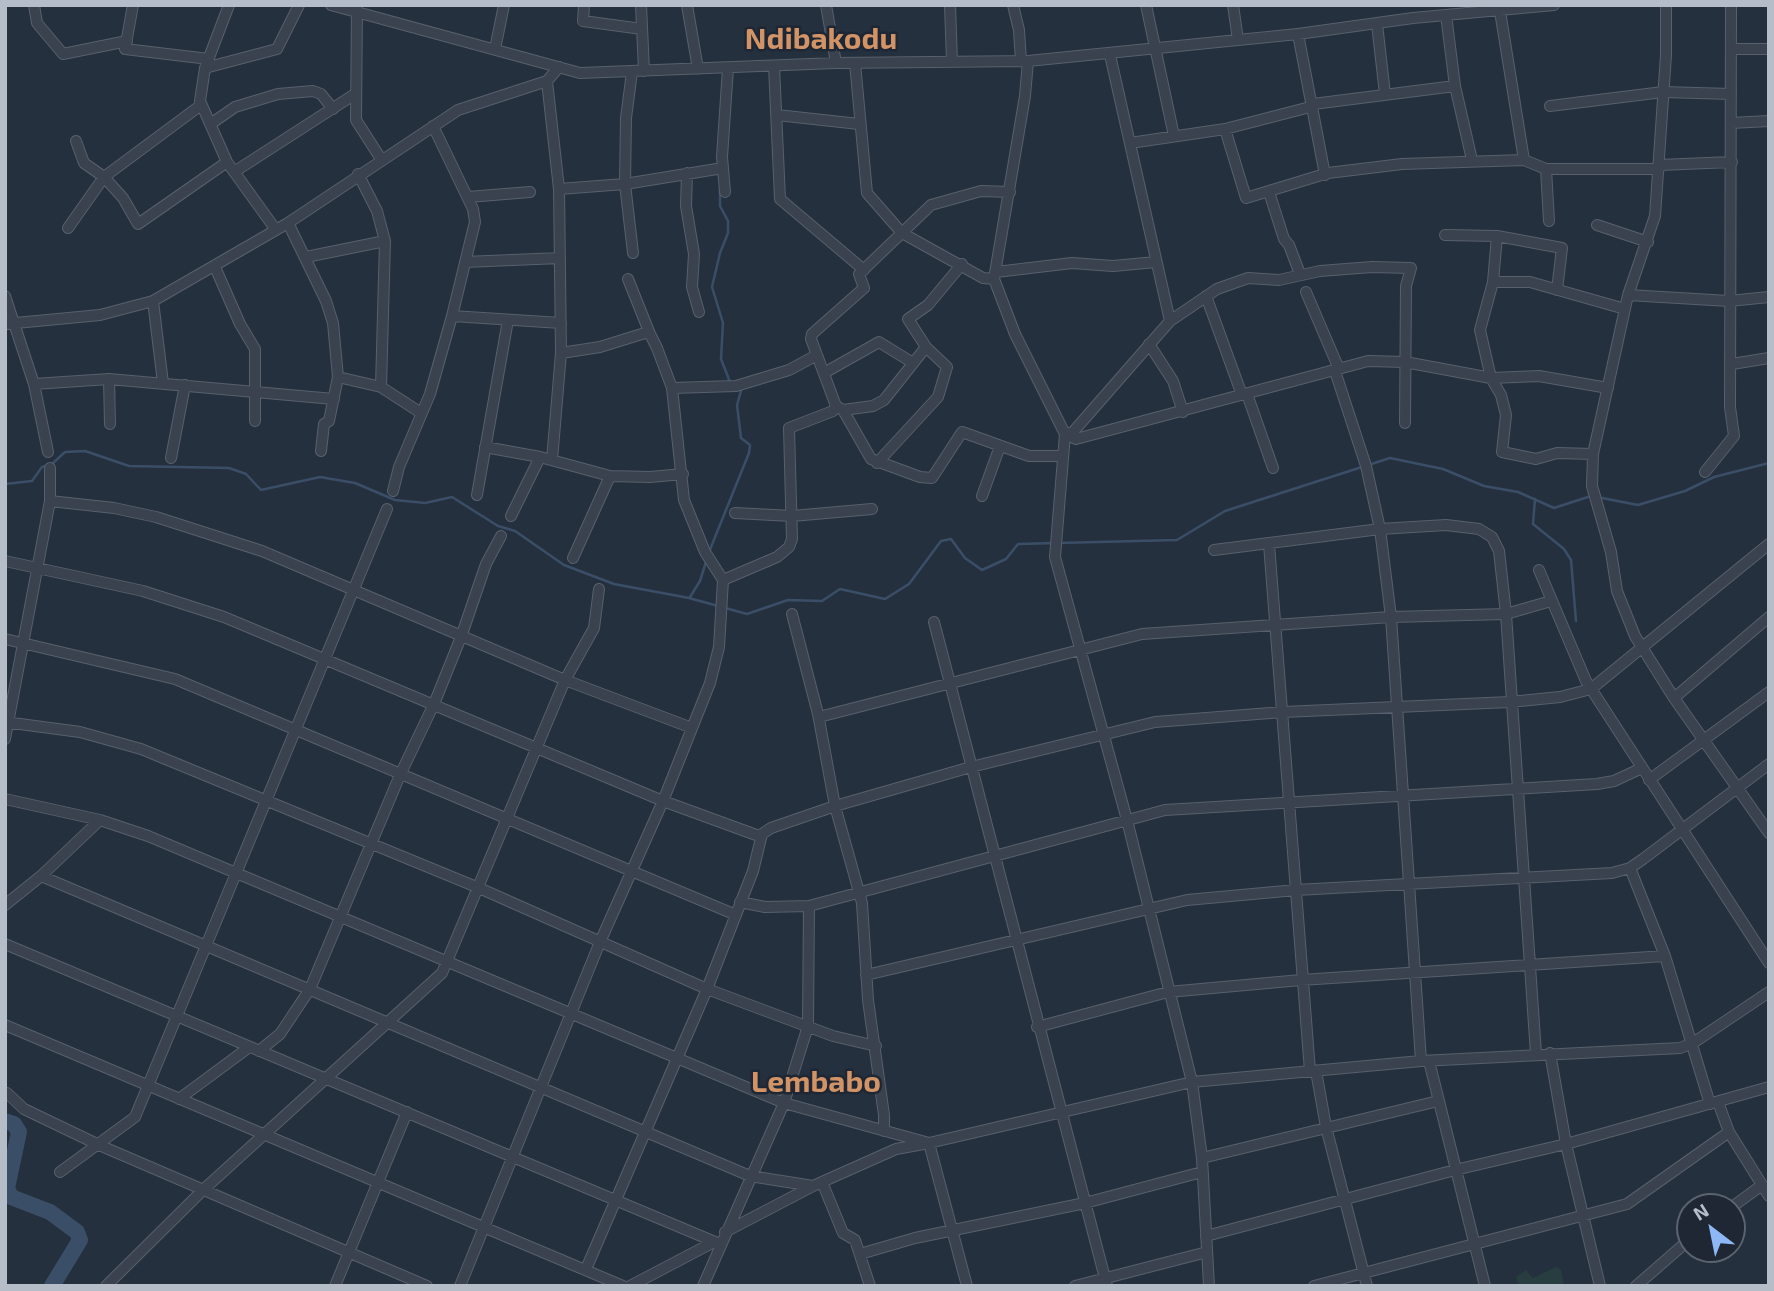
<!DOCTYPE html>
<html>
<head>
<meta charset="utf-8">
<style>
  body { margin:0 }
  #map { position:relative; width:1774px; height:1291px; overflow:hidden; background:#25303e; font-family:"Exo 2",sans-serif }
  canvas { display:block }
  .frame { position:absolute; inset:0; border:7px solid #b5bdc9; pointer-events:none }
  .north { position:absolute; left:1676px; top:1193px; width:70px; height:70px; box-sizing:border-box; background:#1e2733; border:2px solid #5a636f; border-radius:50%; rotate:328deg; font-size:19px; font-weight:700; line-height:28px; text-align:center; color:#b5bdc9 }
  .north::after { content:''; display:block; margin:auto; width:24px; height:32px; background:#8eb8f5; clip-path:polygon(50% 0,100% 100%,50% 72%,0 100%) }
</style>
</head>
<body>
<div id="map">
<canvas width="1774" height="1291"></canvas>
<div class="frame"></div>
<div class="north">N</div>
</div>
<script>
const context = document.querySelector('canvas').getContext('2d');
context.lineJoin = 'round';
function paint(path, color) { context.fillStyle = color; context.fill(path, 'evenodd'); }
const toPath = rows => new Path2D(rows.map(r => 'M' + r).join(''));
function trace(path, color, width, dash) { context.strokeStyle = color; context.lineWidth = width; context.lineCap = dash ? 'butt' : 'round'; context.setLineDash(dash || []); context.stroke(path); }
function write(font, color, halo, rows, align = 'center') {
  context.font = font + ' "Exo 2",sans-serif'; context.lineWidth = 5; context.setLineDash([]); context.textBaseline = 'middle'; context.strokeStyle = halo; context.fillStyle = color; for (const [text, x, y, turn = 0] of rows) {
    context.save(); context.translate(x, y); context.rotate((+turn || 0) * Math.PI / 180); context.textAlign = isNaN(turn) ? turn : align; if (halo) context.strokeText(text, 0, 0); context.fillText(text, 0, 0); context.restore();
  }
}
const green = toPath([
  [1556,1267,1561,1270,1564,1286,1519,1286,1516,1277,1526,1270,1533,1278]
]);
const stream = toPath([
  [720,190,720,206,728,221,728,233,720,253,712,287,723,323,721,359,730,382],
  [5,484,32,481,42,467,52,464,65,452,85,451,129,466,229,468,246,474,261,490,320,477,355,483,395,500,425,503,452,497,498,526,515,531,564,565,614,584,689,598,747,614,788,600,822,601,840,589,885,599,909,584,941,541,951,539,965,558,982,570,1006,559,1018,544,1177,540,1225,511,1390,458,1443,469,1484,486,1518,492,1554,508,1591,496],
  [1597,497,1638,505,1685,491,1714,477,1769,463],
  [1535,499,1533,524,1564,549,1571,560,1576,621],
  [709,552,749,453,750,445,741,438,737,405,741,391,738,388],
  [690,597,700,581,706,562]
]);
const river = toPath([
  [5,1121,14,1124,19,1132,7,1188,11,1197,50,1212,77,1232,80,1240,52,1286]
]);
const minor = toPath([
  [34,5,37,23,63,54,127,41],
  [133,5,125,49,209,59],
  [229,5,205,68,200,101,227,162,276,230],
  [331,5,580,73,836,63,1028,61,1298,34,1413,18,1554,5],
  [584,5,583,21,642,29],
  [641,5,644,71],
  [687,5,698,69],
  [826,5,836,63],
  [950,5,952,62],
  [1013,5,1019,30,1021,61],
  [1146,5,1174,136],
  [1233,5,1238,40],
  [1499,5,1524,160],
  [1666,5,1666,55,1655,216,1628,295,1593,454,1592,486,1611,552,1617,591,1635,636,1674,698,1769,833],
  [357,6,356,120,381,159],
  [1446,15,1455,86,1472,160],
  [1377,24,1385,94],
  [1298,34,1325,175],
  [495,49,504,5],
  [1731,49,1769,49],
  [1110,55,1170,321],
  [1028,61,1025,96,994,279,1015,334,1065,434,1055,557,1127,820,1192,1082,1202,1158,1209,1286],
  [855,63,867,193,902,233,983,278,994,279],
  [774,66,780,199,864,270],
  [205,68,277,49,299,5],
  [632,72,626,118,625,184,633,253],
  [547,81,559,189,561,353,552,460],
  [1313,104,1455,86],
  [1550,106,1663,92,1731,94],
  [777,115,859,124],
  [212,123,235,107,278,94,313,91,321,94,333,109],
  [1731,123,1769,121],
  [1225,129,1246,198,1328,173,1402,164,1524,160,1546,169,1659,169],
  [76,141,84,163,104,177,123,198,138,224,227,162],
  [1130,143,1225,129,1314,106],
  [1659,165,1732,162],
  [1546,169,1549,221],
  [234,172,355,94],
  [687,173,686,206,694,254,692,287,699,312],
  [358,174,377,211,385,241,381,387],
  [559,189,625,184,723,168],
  [725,192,722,157,728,68],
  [1269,192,1284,239,1289,245,1300,274],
  [468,197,530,192],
  [288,223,326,301,333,323,338,377,329,421,324,424,321,451],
  [1597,225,1648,242],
  [68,228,104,177,201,105],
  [1445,235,1497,236,1562,248,1557,290],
  [1497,236,1493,282,1480,330,1491,378,1501,395,1506,415,1502,452,1536,459,1557,453,1593,454],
  [306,257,385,241],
  [465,262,560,258],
  [215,267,240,324,255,349,255,421],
  [996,272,1072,263,1113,266,1156,262],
  [628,279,650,334],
  [1493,282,1530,282,1625,309],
  [1306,292,1339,369],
  [1628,295,1729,301,1769,297],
  [5,296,34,384,48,452],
  [1206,296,1242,395],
  [153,301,163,383],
  [452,316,561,323],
  [5,324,100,315,153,301,288,223,458,110,547,81,559,67],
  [1149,344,1173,381,1183,412],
  [1732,364,1769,358],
  [1335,371,1366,466,1380,529,1391,617,1421,1061],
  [824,373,879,342,913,363],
  [338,377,381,387,421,413],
  [109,379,110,424],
  [34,384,109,379,334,399],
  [672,388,736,386,789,370,817,355],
  [1247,394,1273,468],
  [836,406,843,410,871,459,920,477,932,478,962,432,1029,456,1063,456],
  [843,410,873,406,884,400,926,347,908,319,928,305,962,264],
  [1065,434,1073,432,1170,321,1217,289,1248,278,1279,280,1320,271,1372,267,1411,268,1406,286,1405,423],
  [1065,434,1076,439,1368,361,1405,362,1491,378,1539,376,1608,388],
  [485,447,540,457,610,476,650,477,683,474],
  [171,458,185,385],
  [877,463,938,397,947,367,926,347],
  [1705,472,1734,436,1730,407,1731,5],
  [393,491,399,467,430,394,452,316,475,222,473,209,433,126],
  [477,495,508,320],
  [982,496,1000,446],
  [50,501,114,508,156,517,262,551,565,680,692,728],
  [735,513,792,516,872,509],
  [511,516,540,457],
  [1269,544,1310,1071],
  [1214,550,1380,529,1446,525,1479,529,1492,537,1499,551,1506,614,1536,1054],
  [573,558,610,476],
  [5,561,143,591,224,617,663,801,759,836,771,828,835,806,971,767,1155,722,1283,712,1510,702,1560,697,1591,689,1769,544],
  [1539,570,1586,681,1769,963],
  [723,580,777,557,789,547,792,539,789,428,833,411,836,406,811,339,812,334,864,288,859,274,931,205,981,191,1010,192],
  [792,614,818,714,835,806,862,903,868,1000,884,1115,884,1131],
  [934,622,1107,1286],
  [5,639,175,679,736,915],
  [1674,698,1769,617],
  [819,717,1142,634,1391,617,1506,614,1551,601],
  [5,722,80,732,141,749,479,888,707,989,833,1036,876,1046],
  [5,739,50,501,50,468],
  [1649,780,1769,692],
  [5,799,100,820,148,836,784,1103,929,1143,1192,1082,1421,1061,1680,1048,1693,1043,1769,992],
  [1630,868,1665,956,1710,1104],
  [41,876,750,1176,813,1186],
  [740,902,765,907,809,906,1165,810,1597,784,1614,781,1642,768],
  [5,905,41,876,100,820],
  [5,944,720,1244],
  [866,975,1187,900,1296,890,1612,873,1630,868,1643,859,1769,764],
  [5,1025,623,1286],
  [1037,1027,1168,992,1301,980,1665,956],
  [259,1051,280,1034,310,989,400,775,434,704,461,637,486,564,501,536],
  [1550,1053,1566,1144,1600,1286],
  [1429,1061,1485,1286],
  [1316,1071,1326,1127,1367,1286],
  [7,1093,24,1109,99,1145,427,1286],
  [179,1099,248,1048],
  [1718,1102,1729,1132,1769,1196],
  [1202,1158,1438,1101],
  [60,1172,135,1117,387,509],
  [822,1182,843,1233,855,1240,870,1286],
  [1732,1207,1762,1185],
  [725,1232,813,1186,896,1149,929,1143,967,1286],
  [1206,1236,1455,1170,1566,1144,1769,1087],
  [860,1254,915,1238,1085,1203,1202,1172],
  [586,1269,707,989,753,871,762,834],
  [106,1286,203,1190,442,973,565,680,594,628,599,589],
  [335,1286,407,1112],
  [460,1286,600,942,663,801,710,683,719,647,723,580,705,552,684,500,672,388,657,348,650,334,645,333,600,347,561,353],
  [630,1286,714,1242],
  [703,1286,784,1103,808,1026,809,906],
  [1075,1286,1207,1252],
  [1314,1286,1627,1204,1729,1132],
  [1636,1286,1690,1239]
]);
const quarterNames = [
  ["Ndibakodu",821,39],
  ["Lembabo",816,1082]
];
paint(green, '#273d3f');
trace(stream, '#3b4e67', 2.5);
trace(river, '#3b4e67', 16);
trace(minor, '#57606c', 12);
trace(minor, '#39424e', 10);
write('bold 30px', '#d29467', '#1e2733', quarterNames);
</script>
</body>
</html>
